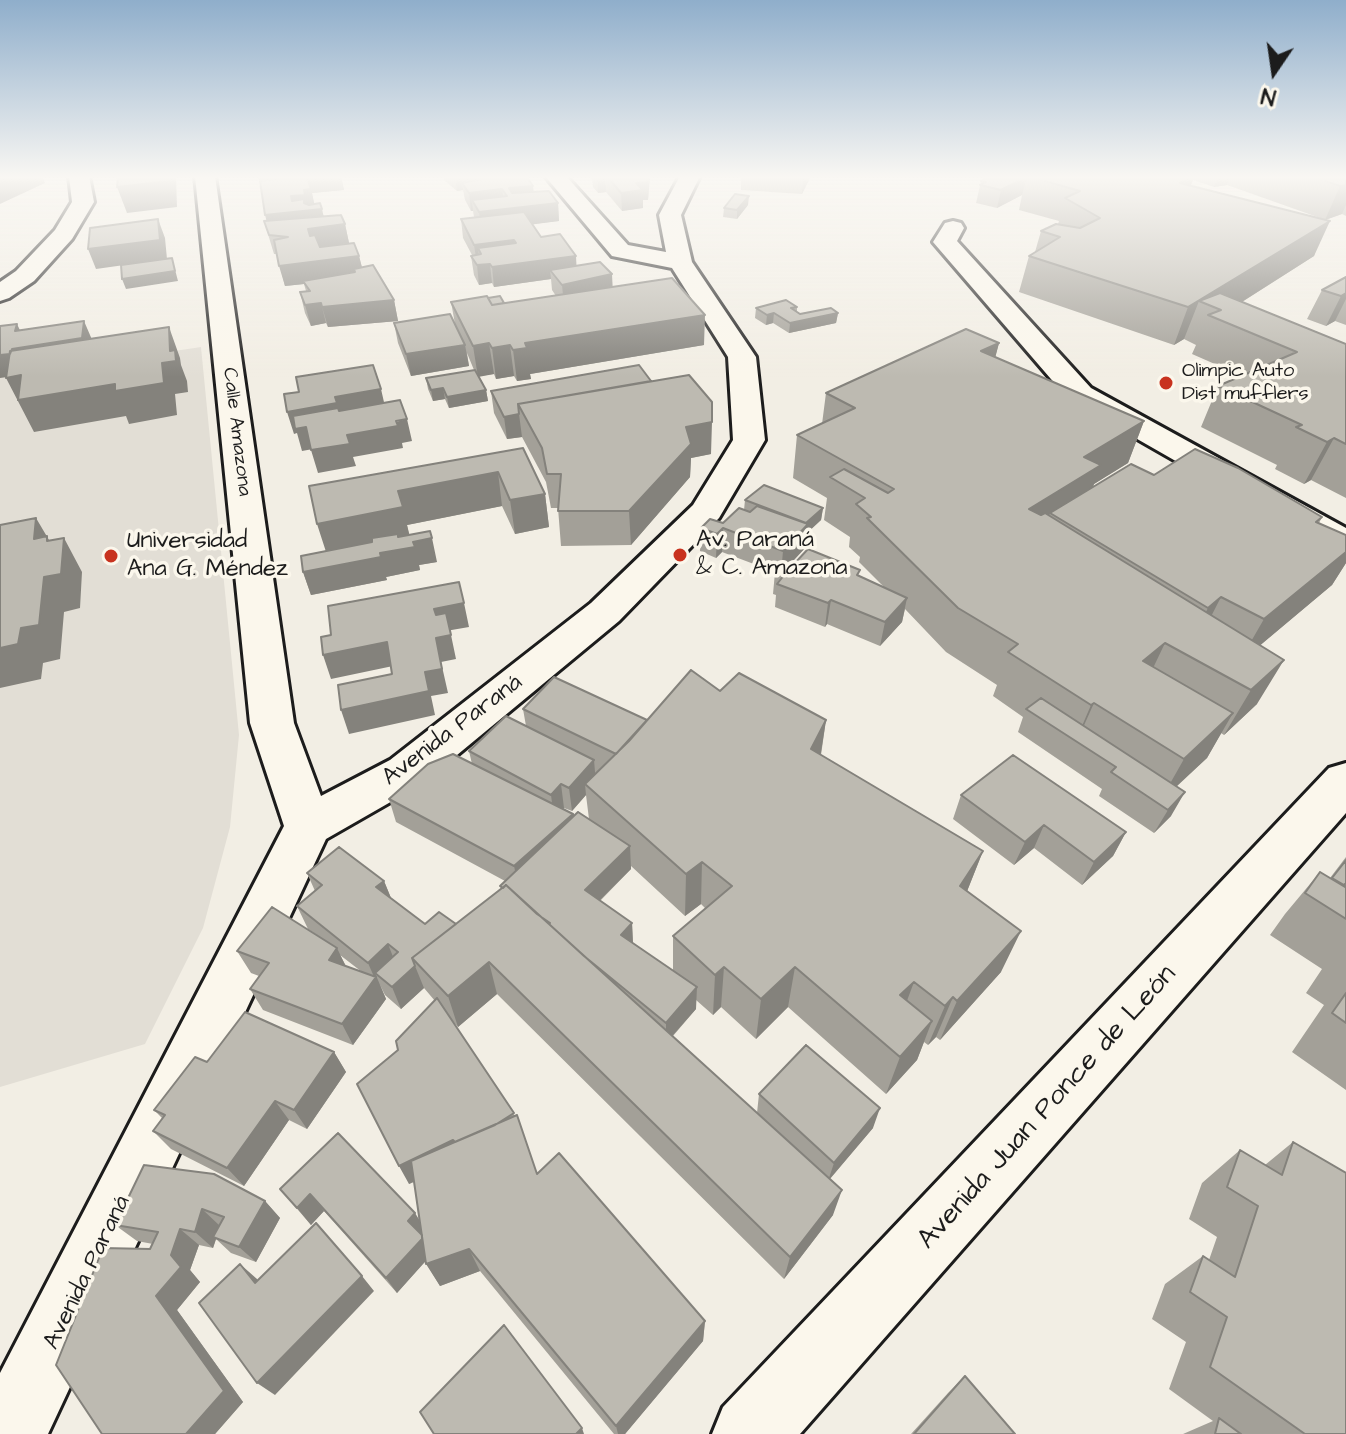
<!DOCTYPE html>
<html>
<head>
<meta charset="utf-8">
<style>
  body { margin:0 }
  #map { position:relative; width:1346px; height:1434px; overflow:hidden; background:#f2eee4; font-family:"Architects Daughter",sans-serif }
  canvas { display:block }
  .north { position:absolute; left:1234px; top:32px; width:80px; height:80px; -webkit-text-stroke:6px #fbf7ec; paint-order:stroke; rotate:193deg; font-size:22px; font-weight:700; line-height:32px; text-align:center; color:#1c1c1c }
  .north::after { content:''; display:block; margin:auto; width:28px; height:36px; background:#1c1c1c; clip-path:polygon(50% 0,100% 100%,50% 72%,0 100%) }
</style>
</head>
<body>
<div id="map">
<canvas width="1346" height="1434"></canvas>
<div class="north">N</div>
</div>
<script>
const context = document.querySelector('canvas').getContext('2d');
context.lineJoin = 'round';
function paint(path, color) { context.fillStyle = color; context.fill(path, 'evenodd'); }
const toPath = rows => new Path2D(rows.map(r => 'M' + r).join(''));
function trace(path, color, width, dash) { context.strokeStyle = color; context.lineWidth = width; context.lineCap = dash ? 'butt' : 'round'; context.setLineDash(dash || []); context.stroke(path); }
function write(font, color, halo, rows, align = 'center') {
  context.font = font + ' "Architects Daughter",sans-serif'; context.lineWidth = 7; context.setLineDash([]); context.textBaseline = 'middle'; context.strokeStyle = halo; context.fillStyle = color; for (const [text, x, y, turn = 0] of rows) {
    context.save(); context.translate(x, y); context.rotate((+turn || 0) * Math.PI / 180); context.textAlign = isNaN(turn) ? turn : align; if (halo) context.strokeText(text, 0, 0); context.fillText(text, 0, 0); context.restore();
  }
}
const built = toPath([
  [201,347,239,735,230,827,203,928,145,1044,0,1087,0,377]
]);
const minor = toPath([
  [195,176,215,176,294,723,321,796,390,760,591,603,693,505,733,440,728,357,672,268,612,256,545,176,566,176,628,245,666,252,659,215,680,176,700,176,681,215,692,262,756,357,765,440,719,518,619,621,422,784,326,839,48,1434,0,1434,0,1373,284,826,250,723,195,176],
  [953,221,961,223,964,228,957,241,1091,388,1346,528,1346,554,1333,551,1069,400,933,242,945,223,953,221],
  [1346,763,1346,813,800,1434,712,1434,723,1407,1329,768,1346,763]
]);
const major = toPath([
  [69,176,89,176,94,202,72,239,34,281,9,298,0,301,0,282,16,271,55,230,72,202,69,176]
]);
const wall = toPath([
  [259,176,341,176,344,190,312,193,314,204,324,216,345,224,349,243,320,247,359,256,362,267,394,300,398,321,328,327,326,323,311,326,305,313,300,292,306,291,304,284,285,286,277,254,274,254,264,221,267,221],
  [444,176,526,176,534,192,558,203,559,221,532,224,541,237,576,256,576,266,612,274,612,287,704,345,530,374,531,379,517,381,514,376,496,379,494,374,479,376,486,390,488,401,449,408,445,399,433,401,428,389,426,378,474,370,467,353,469,366,411,376,398,343,394,323,455,324,451,302,488,298,504,303,556,296,552,290,551,279,494,287,492,283,479,285,474,275,471,256,472,255,463,238,461,219,474,217,473,211,471,211,465,200,463,190,457,191,444,180],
  [588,176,650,176,648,200,643,200,643,208,622,211,606,192,598,193,593,187,592,179],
  [741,176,811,176,802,194,741,190],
  [989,176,1346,176,1346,216,1342,214,1325,220,1314,256,1242,302,1346,344,1346,498,1311,480,1304,484,1275,469,1277,465,1201,427,1218,386,1242,376,1192,354,1196,345,1184,339,1174,345,1019,292,1029,256,1035,252,1041,231,1058,224,1059,221,1019,210,1022,195,997,208,976,203,981,181],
  [1193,180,1214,187,1227,185,1323,219,1191,186],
  [748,205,737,219,723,217,724,208],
  [1346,277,1346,325,1335,321,1326,326,1307,319,1322,290],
  [797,307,797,312,800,314,838,313,836,323,789,333,773,323,766,325,755,318,756,308],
  [999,343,995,357,1144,421,1128,463,1094,484,1093,487,1154,475,1322,517,1319,523,1346,535,1346,563,1332,585,1260,645,1257,704,1224,735,1221,733,1207,758,1176,786,1171,816,1154,833,1099,796,1102,789,1018,732,1023,717,993,696,997,685,946,652,905,609,902,622,880,646,827,624,825,627,775,607,776,595,773,594,775,572,722,552,716,558,700,551,701,528,723,523,744,510,745,500,823,508,821,520,807,533,806,547,792,562,859,576,884,587,859,562,860,557,849,547,850,537,824,520,827,498,793,478,797,435,822,424,826,393],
  [651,381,711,454,691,458,690,477,631,545,561,546,558,508,551,508,546,482,522,437,507,439,494,413,491,391],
  [523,448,545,494,549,527,515,534,502,506,407,525,409,535,437,562,419,565,420,570,386,577,387,580,311,595,303,572,326,551],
  [720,691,826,720,821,755,983,851,967,891,1001,972,940,1040,936,1037,928,1045,924,1042,917,1060,886,1094,788,1007,756,1039,721,1007,713,1015,696,1000,696,1009,673,1036,757,1113,759,1094,873,1128,830,1179,833,1215,784,1279,497,994,458,1027,450,1018,515,1116,537,1174,705,1321,703,1341,625,1434,614,1434,480,1271,440,1286,425,1261,397,1293,324,1211,311,1225,280,1189,419,1220,414,1182,409,1184,398,1050,435,1001,424,988,401,1009,385,995,379,983,386,999,353,1045,263,1010,250,989,259,976,251,973,237,951,317,935,308,929,297,906,315,891,307,873,384,881,391,898,425,924,456,925,501,889,500,886,505,881,396,822,389,799,472,764,469,751,526,726,523,709,647,720],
  [586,795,589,819,573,817,573,814,563,809,564,808,572,811],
  [631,866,685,916,701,904,705,908,673,936,673,971,633,943,632,923,600,901,631,869],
  [340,955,362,972,346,966],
  [961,795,1126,832,1113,856,1082,885,1034,848,1014,865,953,819],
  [1346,857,1346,1090,1292,1052,1324,1005,1306,993,1322,969,1270,935,1285,914,1320,872,1330,878],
  [334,1052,346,1072,307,1129,289,1120,244,1186,171,1149,153,1131,162,1118,154,1110,207,1062],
  [1293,1142,1346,1434,1183,1434,1213,1421,1169,1389,1186,1342,1152,1319,1165,1284,1203,1256,1209,1260,1217,1237,1189,1219,1202,1183,1240,1150,1265,1165],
  [144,1165,265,1201,280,1218,256,1262,231,1253,216,1239,213,1248,199,1245,190,1270,200,1282,177,1310,243,1402,215,1434,102,1434,153,1244,137,1241,115,1225],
  [965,1376,1015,1434,911,1434,948,1393]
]);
const shadedWall = toPath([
  [0,176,42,176,45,183,0,204],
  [168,176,176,176,177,207,127,213,117,187],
  [260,176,300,176,265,196],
  [306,176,341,176,344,190,312,193,315,207,322,209,326,227,345,224,349,243,313,248,308,229,270,234,265,215,291,196],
  [455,176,517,176,462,183,463,190,457,191],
  [597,176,605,176,606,192,598,193],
  [638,176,650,176,648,200,643,200,643,208,622,211,621,193],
  [803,176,811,176,802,194],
  [1194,176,1182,209,1180,183],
  [1218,176,1230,176,1227,185,1214,187],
  [1027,177,1022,195,997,208,1001,190],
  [1346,185,1346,205,1342,214,1325,220,1340,186],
  [533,186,535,203,511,206,509,188],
  [502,189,505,207,472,200,473,211,471,211,469,193],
  [749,196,748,205,737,219,737,210],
  [558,203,559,221,482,231,479,212],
  [158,219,165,238,167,259,96,269,88,249],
  [1330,221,1314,256,1218,317,1221,310,1199,301,1184,339,1174,345,1188,307],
  [514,240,516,259,481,254,478,248,480,264,477,264,474,245],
  [359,256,364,276,354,269,355,277,303,281,304,284,285,286,279,266],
  [576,256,577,276,550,270,551,279,494,287,492,267],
  [172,258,178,281,126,289,122,279],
  [490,264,492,283,479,285,477,265],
  [612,274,613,294,564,305,562,285],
  [1346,293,1346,299,1335,321,1326,326,1341,296],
  [394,300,398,321,328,327,322,307],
  [321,303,326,323,311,326,305,305],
  [774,313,773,323,766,325,767,315],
  [838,313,836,323,789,333,790,323],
  [705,315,704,345,530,374,531,379,517,381,513,350,525,343],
  [84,321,93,342,22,375,0,378,0,355,15,331,17,324,27,345],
  [169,327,180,358,181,365,187,381,188,392,175,394,177,415,129,424,126,416,34,432,6,378,21,375,115,384,162,363,170,351],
  [489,343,494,374,478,377,473,346],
  [999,343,989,382,981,351],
  [465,345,469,366,411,376,406,354],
  [510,345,514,376,496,379,492,348],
  [443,388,445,399,433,401,431,390],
  [381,389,386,411,313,449,302,451,297,433,294,434,287,412,335,397],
  [486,390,488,401,449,408,447,397],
  [519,414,522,437,507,439,504,417],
  [407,419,412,441,402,443,403,448,353,457,356,466,318,473,311,450,347,435],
  [1144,421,1128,463,1094,484,1086,508,1050,513,1043,535,1029,509,1084,457],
  [712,422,711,454,691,458,690,477,631,545,629,511,686,427],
  [1334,438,1311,480,1304,484,1327,442],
  [498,472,502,506,407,525,411,541,328,558,317,524,398,491],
  [545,494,549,527,515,534,510,500],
  [823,508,821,520,807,533,806,547,781,574,783,551,804,525],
  [36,518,62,562,64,538,82,572,80,608,64,612,60,659,43,663,41,679,0,688,0,648,34,539],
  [723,528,722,552,716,558,717,534],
  [432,538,437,562,419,565,420,570,386,577,387,580,311,595,303,572,380,553,413,542],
  [1346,552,1346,563,1332,585,1238,664,1264,619],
  [1221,597,1198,642,1185,652,1208,608],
  [907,598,902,622,880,646,885,622],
  [831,600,827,624,825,627,828,603],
  [464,603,469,627,440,632,434,609],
  [451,635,456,659,441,662,448,693,431,696,435,715,349,734,341,710,425,672,436,638],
  [387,642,393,666,331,679,323,655],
  [1165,643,1144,687,1143,661],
  [1284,660,1257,704,1224,735,1251,690],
  [1094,703,1077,741,1076,740,1091,705],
  [1233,713,1207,758,1159,803,1184,759],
  [826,720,819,765,811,749],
  [594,760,596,784,585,784,586,795,572,811,569,788],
  [561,784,564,808,554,818,551,795],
  [1185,792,1171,816,1154,833,1168,810],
  [573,814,576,838,519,889,514,866],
  [1044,825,1034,848,1014,865,1025,842],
  [1126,832,1113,856,1082,885,1094,862],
  [630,846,631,869,587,913,585,890],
  [983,851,966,894,960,886],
  [702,862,701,904,685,916,686,874],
  [384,881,393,903,376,887],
  [632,923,633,945,621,935],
  [1021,931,1001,972,940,1040,957,1001],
  [388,944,397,967,375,973,386,999,353,1045,342,1024,375,979,368,963],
  [337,948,348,971,329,960],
  [489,962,497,994,458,1027,448,996],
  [415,966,424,988,401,1009,392,987],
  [724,967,721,1007,713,1015,715,975],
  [795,967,788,1007,756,1039,761,999],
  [914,982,899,1022,900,995],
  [697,987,696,1009,666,1043,666,1023],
  [953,997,936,1037,928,1045,945,1006],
  [932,1021,917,1060,886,1094,900,1057],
  [334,1052,346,1072,307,1129,294,1110],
  [275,1101,289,1120,244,1186,227,1168],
  [880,1108,873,1128,828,1181,834,1163],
  [453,1140,461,1158,409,1184,399,1166],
  [842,1190,833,1215,784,1279,790,1257],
  [310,1194,324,1211,311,1225,297,1208],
  [265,1201,280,1218,256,1262,239,1247],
  [202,1209,220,1226,213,1237,216,1239,213,1248,195,1232],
  [415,1213,425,1229,419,1237,408,1221],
  [180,1229,199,1245,190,1270,200,1282,177,1310,243,1402,215,1434,186,1434,156,1296],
  [423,1237,433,1253,397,1293,386,1278],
  [469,1249,480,1271,440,1286,426,1264],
  [240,1264,257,1279,272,1298,255,1283],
  [362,1276,374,1291,275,1395,257,1383],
  [705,1321,703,1341,625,1434,618,1434,616,1426],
  [582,1428,584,1434,576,1434]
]);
const building = toPath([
  [118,176,168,176,168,181,117,187,118,176],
  [259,176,280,176,260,179,259,176],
  [300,176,306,176,311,189,304,190,305,195,291,196,292,201,304,199,304,203,309,205,320,203,322,209,265,215,260,181,300,176],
  [496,176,526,176,533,186,509,188,512,193,549,191,558,203,479,212,472,200,507,196,502,189,469,193,462,183,496,176],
  [607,176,643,176,648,182,636,183,643,190,621,193,607,176],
  [989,176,1027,176,1027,177,1001,190,980,185,986,182,981,181,989,176],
  [1027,176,1193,176,1180,183,1330,221,1188,307,1029,256,1060,237,1041,231,1056,224,1080,228,1100,218,1065,198,1080,191,1027,176],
  [1310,176,1346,176,1346,185,1340,186,1310,176],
  [735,194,749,196,737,210,724,208,735,194],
  [524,212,541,237,560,234,576,256,492,267,490,264,477,265,471,256,481,254,478,248,516,243,514,240,474,245,461,219,524,212],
  [341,215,345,224,308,229,310,236,315,235,320,247,354,243,359,256,279,266,274,240,288,237,269,235,264,221,341,215],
  [158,219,160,240,88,249,90,228,158,219],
  [172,258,175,271,122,279,121,265,172,258],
  [600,262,612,274,562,285,550,270,600,262],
  [373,265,394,300,322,307,321,303,305,305,300,292,310,291,303,281,355,272,354,269,373,265],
  [1346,277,1346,293,1341,296,1322,290,1346,277],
  [672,278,705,315,525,343,527,348,513,350,510,345,492,348,489,343,473,346,451,302,487,296,492,305,672,278],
  [1220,293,1346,344,1346,444,1334,438,1327,442,1296,427,1302,425,1218,386,1297,352,1208,315,1221,310,1199,301,1220,293],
  [500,296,504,303,492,305,488,298,500,296],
  [786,300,797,307,791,308,800,314,831,308,838,313,790,323,774,313,767,315,756,308,786,300],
  [450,314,465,345,406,354,394,323,450,314],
  [84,321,82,338,12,349,10,354,0,355,0,326,17,324,15,331,84,321],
  [169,327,170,351,175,350,176,361,162,363,164,383,115,391,115,384,18,400,21,375,6,378,10,351,169,327],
  [966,329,999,343,981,351,1144,421,1084,457,1101,465,1029,509,1041,515,1045,513,1284,660,1251,690,1165,643,1143,661,1233,713,1184,759,1094,703,1091,705,1008,652,1018,644,958,608,867,518,871,517,856,504,865,498,830,477,844,469,888,493,894,489,797,435,855,408,826,393,966,329],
  [373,365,381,389,335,397,337,403,287,412,284,394,299,392,296,377,373,365],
  [639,365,651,381,518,404,519,414,504,417,491,391,639,365],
  [475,370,486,390,447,397,443,388,431,390,426,378,475,370],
  [689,375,712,402,712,422,686,427,691,444,629,511,558,511,561,474,547,474,542,448,518,404,689,375],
  [400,400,407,419,396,421,398,426,347,435,350,444,311,450,306,427,295,429,293,416,338,408,339,411,400,400],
  [523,448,545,494,510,500,498,472,398,491,403,507,317,524,309,486,523,448],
  [1195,449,1238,468,1322,517,1316,522,1346,535,1346,552,1264,619,1221,597,1208,608,1050,513,1131,464,1154,475,1195,449],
  [764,485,823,508,806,523,745,500,764,485],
  [757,506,808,524,783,551,723,528,717,534,701,528,710,519,723,523,739,508,750,512,757,506],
  [36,518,34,539,47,536,47,541,64,538,61,574,44,577,39,625,21,628,18,644,0,648,0,525,36,518],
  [430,531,432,538,413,542,415,547,380,553,381,557,303,572,301,556,372,542,372,538,398,534,398,537,430,531],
  [808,549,860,570,857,575,907,598,885,622,831,600,828,603,777,584,785,574,775,570,785,560,795,563,808,549],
  [459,582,464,603,434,609,436,615,446,613,451,635,436,638,442,669,425,672,429,691,341,710,338,685,392,674,387,642,323,655,321,637,331,635,328,606,459,582],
  [691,670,720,691,739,673,826,720,811,749,983,851,960,886,1021,931,957,1001,953,997,945,1006,914,982,900,995,932,1021,900,1057,795,967,761,999,724,967,715,975,673,936,732,886,702,862,686,874,585,784,629,741,691,670],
  [554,677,647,720,616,754,523,709,554,677],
  [1041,698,1185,792,1168,810,1111,772,1116,767,1026,709,1041,698],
  [506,716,594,760,569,788,561,784,551,795,469,751,506,716],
  [453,754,573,814,514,866,389,799,428,764,453,754],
  [1013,755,1126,832,1094,862,1044,825,1025,842,961,795,1013,755],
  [578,812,630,846,585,890,632,923,621,935,697,987,666,1023,584,956,549,924,550,923,537,914,506,885,503,888,500,886,578,812],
  [339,847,384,881,376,887,425,924,439,912,456,924,412,958,415,966,392,987,375,973,398,952,388,944,368,963,297,906,322,885,307,873,339,847],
  [1346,860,1346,883,1344,885,1332,878,1346,860],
  [1320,872,1345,887,1346,886,1346,919,1305,893,1320,872],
  [506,885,842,1190,790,1257,489,962,448,996,412,958,506,885],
  [272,907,337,948,329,960,376,977,342,1024,250,989,269,963,237,951,272,907],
  [1346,993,1346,1023,1332,1013,1346,993],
  [437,998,514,1113,495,1125,455,1142,453,1140,399,1166,357,1084,398,1050,396,1041,437,998],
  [245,1012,334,1052,294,1110,275,1101,227,1168,153,1131,165,1115,154,1110,195,1057,207,1062,245,1012],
  [806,1045,880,1108,834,1163,759,1094,806,1045],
  [517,1115,537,1174,559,1153,705,1321,616,1426,469,1249,426,1264,411,1161,517,1115],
  [338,1133,415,1213,408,1221,422,1235,422,1239,386,1278,310,1194,297,1208,280,1189,338,1133],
  [1293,1142,1346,1173,1346,1434,1305,1434,1210,1367,1227,1317,1190,1292,1203,1256,1235,1277,1258,1206,1227,1187,1240,1150,1282,1175,1293,1142],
  [144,1165,214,1174,265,1201,239,1247,213,1237,224,1217,202,1209,195,1232,180,1229,171,1255,181,1267,156,1296,224,1391,186,1434,102,1434,56,1365,103,1248,150,1249,158,1232,115,1225,144,1165],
  [316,1223,362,1276,257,1383,199,1303,240,1264,255,1283,316,1223],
  [504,1325,582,1428,576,1434,434,1434,420,1412,504,1325],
  [965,1376,1015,1434,914,1434,965,1376],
  [1219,1418,1241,1434,1215,1434,1219,1418]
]);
const markers = [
  [1166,383,8,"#c8321e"],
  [680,555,8,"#c8321e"],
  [111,556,8,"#c8321e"]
];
const farPoinames = [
  ["Olimpic Auto",1182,372],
  ["Dist mufflers",1182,395]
];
const farStreetnames = [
  ["Calle Amazona",236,432,83]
];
const poiNames = [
  ["Av. Paraná",696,541],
  ["& C. Amazona",696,569],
  ["Universidad",127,542],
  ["Ana G. Méndez",127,570]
];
const streetNames = [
  ["Avenida Paraná",453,731,-37],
  ["Avenida Paraná",88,1273,-64]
];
const nearStreetnames = [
  ["Avenida Juan Ponce de León",1048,1108,-48]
];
paint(built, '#e2ded5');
trace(minor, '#1c1c1c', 6);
trace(major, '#1c1c1c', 6);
paint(minor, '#fbf7ec');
paint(major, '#fbf7ec');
paint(wall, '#a3a098');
paint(shadedWall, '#84827c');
paint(building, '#bdbab1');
trace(building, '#84827c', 2);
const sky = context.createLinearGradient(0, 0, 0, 377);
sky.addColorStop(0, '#8faecb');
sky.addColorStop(0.47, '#f9f7f3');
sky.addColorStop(1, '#f9f7f300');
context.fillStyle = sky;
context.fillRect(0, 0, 1346, 377);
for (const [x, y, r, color] of markers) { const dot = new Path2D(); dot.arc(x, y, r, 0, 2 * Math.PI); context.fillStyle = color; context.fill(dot); trace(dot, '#fbf7ec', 3); }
write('20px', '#1c1c1c', '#fbf7ec', farPoinames, 'left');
write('20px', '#1c1c1c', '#fbf7ec', farStreetnames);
write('24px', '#1c1c1c', '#fbf7ec', poiNames, 'left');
write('24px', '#1c1c1c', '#fbf7ec', streetNames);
write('28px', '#1c1c1c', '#fbf7ec', nearStreetnames);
</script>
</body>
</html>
